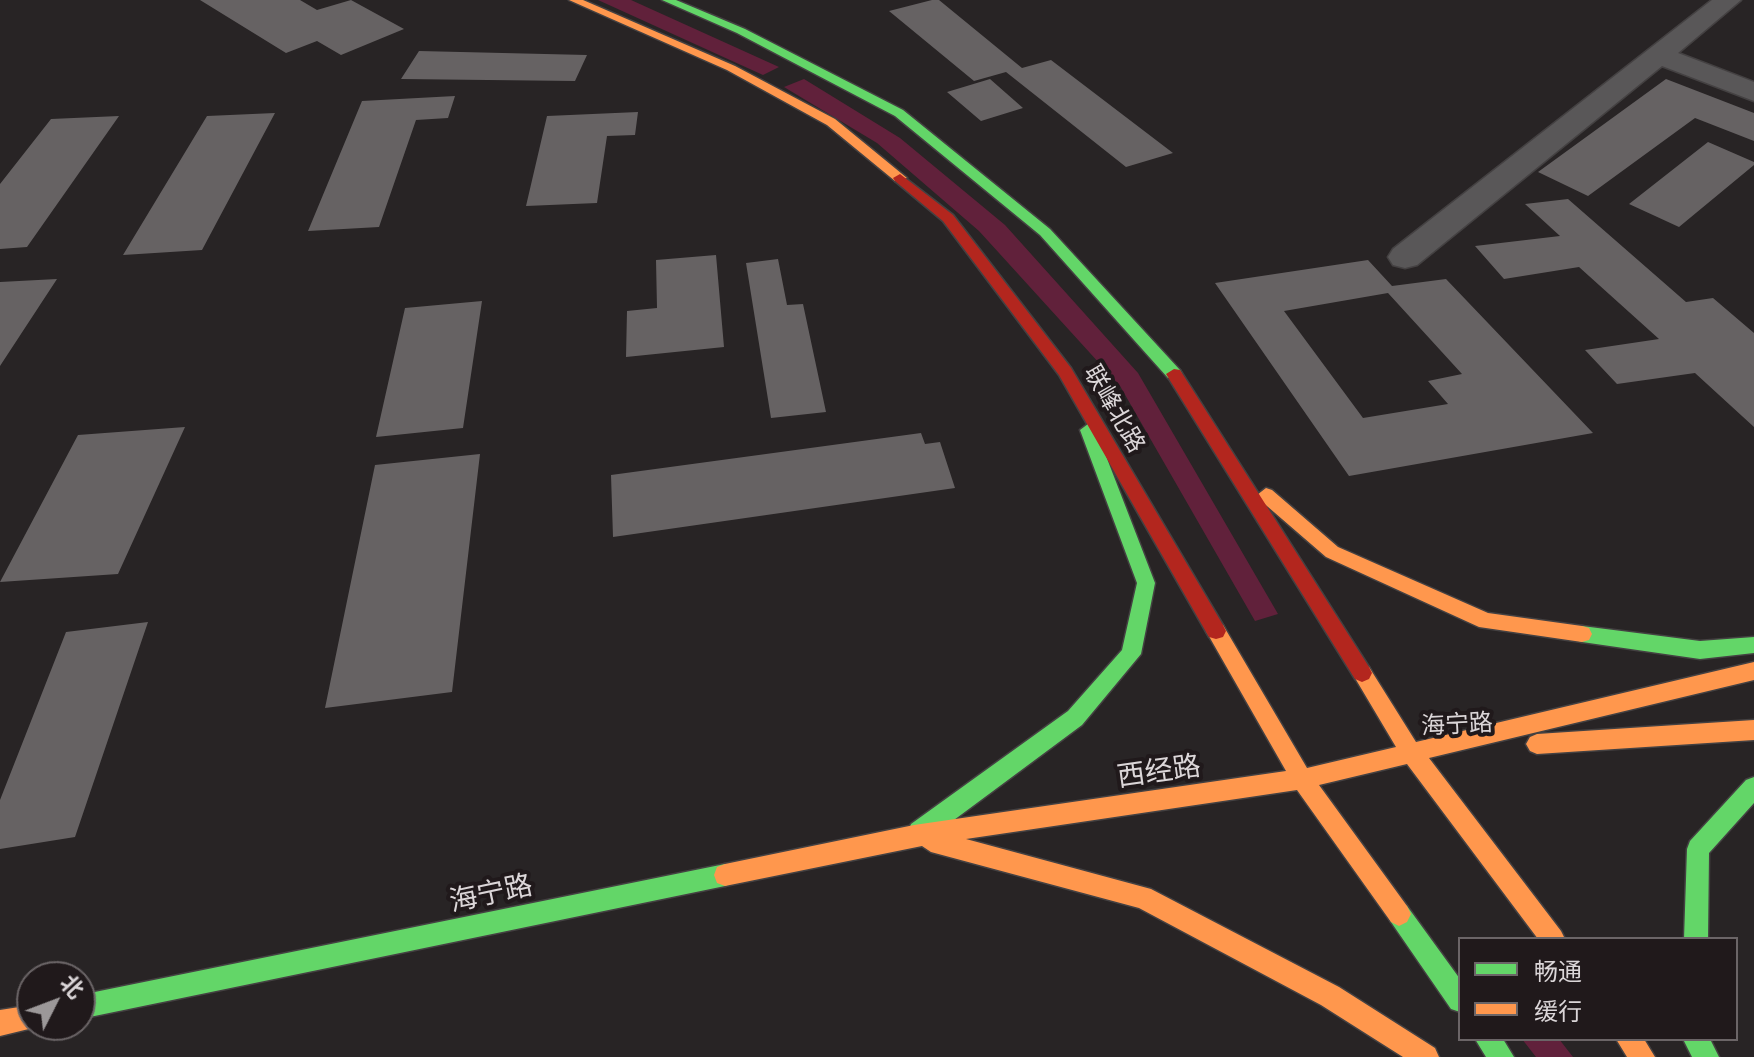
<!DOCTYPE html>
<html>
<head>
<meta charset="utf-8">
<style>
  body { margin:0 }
  #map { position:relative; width:1754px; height:1057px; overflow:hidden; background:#282425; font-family:Quicksand,"Noto Sans SC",sans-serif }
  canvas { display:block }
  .legend { position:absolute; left:1458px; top:937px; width:280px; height:104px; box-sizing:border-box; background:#20191b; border:2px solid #6b6567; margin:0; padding:10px 14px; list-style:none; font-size:24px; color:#dbd6d8 }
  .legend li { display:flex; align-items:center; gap:16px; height:40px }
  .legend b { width:40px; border:2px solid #6b6567 }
  .north { position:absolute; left:16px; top:961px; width:80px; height:80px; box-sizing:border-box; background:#20191b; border:2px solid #6b6567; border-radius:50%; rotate:48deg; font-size:22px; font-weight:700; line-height:32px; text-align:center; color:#dbd6d8 }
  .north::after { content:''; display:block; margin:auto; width:28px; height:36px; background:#9c9899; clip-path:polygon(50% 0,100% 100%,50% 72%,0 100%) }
</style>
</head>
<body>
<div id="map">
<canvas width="1754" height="1057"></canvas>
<ul class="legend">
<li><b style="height:10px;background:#63d668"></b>畅通</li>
<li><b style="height:10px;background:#ff974d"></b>缓行</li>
</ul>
<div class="north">北</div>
</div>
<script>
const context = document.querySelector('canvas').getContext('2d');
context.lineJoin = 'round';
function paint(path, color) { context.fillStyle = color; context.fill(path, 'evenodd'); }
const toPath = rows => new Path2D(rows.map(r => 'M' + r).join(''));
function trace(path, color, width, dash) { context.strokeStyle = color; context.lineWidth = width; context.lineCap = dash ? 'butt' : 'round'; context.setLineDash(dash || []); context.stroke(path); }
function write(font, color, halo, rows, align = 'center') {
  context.font = font + ' Quicksand,"Noto Sans SC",sans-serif'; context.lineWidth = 8; context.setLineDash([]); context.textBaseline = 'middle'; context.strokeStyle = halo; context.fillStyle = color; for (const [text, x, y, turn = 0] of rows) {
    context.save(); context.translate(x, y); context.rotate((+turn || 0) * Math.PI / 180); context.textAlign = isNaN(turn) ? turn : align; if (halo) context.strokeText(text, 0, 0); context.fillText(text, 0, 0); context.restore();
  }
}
const green = toPath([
  [598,0,631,0,779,67,763,75],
  [804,79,900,138,1005,225,1138,373,1278,614,1255,621,1120,386,979,231,877,143,784,87],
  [1522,1039,1559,1039,1573,1057,1536,1057]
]);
const building = toPath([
  [200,0,300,0,317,10,351,0,404,29,341,55,317,41,286,53],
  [932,0,939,0,1022,68,1051,60,1173,153,1126,167,1006,72,974,81,889,11],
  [419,51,587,55,575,81,401,79],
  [990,79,1023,108,981,121,947,92],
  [1666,79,1754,113,1754,141,1695,118,1588,196,1538,172],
  [455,96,448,118,416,120,379,227,308,231,362,101],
  [638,112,635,135,607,136,597,203,526,206,547,116],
  [275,113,202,250,123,255,207,116],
  [119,116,27,247,0,249,0,184,51,119],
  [1708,142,1754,162,1754,165,1679,227,1629,204],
  [1568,199,1686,302,1713,298,1754,333,1754,427,1695,373,1617,384,1585,350,1659,339,1579,267,1504,279,1475,246,1560,236,1525,204],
  [716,255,724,347,626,357,627,311,657,308,656,260],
  [778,259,787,305,803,304,826,412,771,418,746,263],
  [1368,260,1392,286,1446,279,1593,433,1349,476,1215,283],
  [1388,293,1462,374,1428,381,1448,404,1363,418,1284,311],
  [57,279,0,366,0,282],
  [482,301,463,428,376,437,405,308],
  [185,427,118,574,0,582,78,435],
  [921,433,925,444,940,442,955,488,613,537,611,475],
  [480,454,452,692,325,708,375,465],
  [148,622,75,837,0,849,0,800,66,632]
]);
const street = toPath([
  [1712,0,1741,0,1678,53,1754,82,1754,101,1662,66,1417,265,1405,268,1393,265,1388,257,1393,249,1712,0]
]);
const fast = toPath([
  [662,0,676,0,745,29,903,110,1050,229,1180,370,1182,374,1180,378,1168,378,1040,235,895,116,737,33,662,0],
  [1088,424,1096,430,1155,583,1141,654,1082,725,927,840,919,843,911,840,908,832,911,824,1068,711,1122,650,1137,583,1080,430,1088,424],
  [1582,626,1700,641,1754,637,1754,653,1700,659,1582,642,1575,640,1572,634,1575,628,1582,626],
  [1754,777,1754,803,1709,853,1708,939,1684,939,1687,849,1690,841,1746,780,1754,777],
  [725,864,733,867,736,875,733,883,725,886,80,1019,80,995,725,864],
  [1399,902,1407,906,1460,979,1460,1012,1451,1009,1391,922,1387,914,1391,906,1399,902],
  [1475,1039,1503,1039,1514,1057,1486,1057,1475,1039],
  [1683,1039,1710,1039,1719,1057,1692,1057,1683,1039]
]);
const slow = toPath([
  [569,0,583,0,735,66,835,119,907,178,895,181,827,125,727,70,569,0],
  [1266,488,1272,490,1338,547,1488,613,1582,626,1589,628,1592,634,1589,640,1582,642,1479,627,1326,557,1260,500,1257,495,1266,488],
  [1216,623,1223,625,1307,768,1396,747,1352,673,1355,667,1362,664,1369,667,1416,742,1754,662,1754,680,1429,758,1561,931,1565,939,1538,939,1407,764,1319,785,1407,906,1411,914,1407,922,1399,926,1391,922,1297,790,966,839,1151,889,1339,987,1435,1048,1439,1057,1403,1057,1321,1005,1139,908,931,852,922,846,725,886,717,883,714,875,717,867,725,864,914,825,1286,771,1206,631,1209,625,1216,623],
  [1754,720,1754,740,1537,754,1530,751,1526,744,1530,737,1537,734,1754,720],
  [32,1005,32,1025,41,1026,0,1036,0,1010,32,1005],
  [1616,1039,1644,1039,1655,1057,1627,1057,1616,1039]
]);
const jam = toPath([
  [900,174,953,215,1071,368,1223,625,1226,631,1223,637,1216,639,1209,637,1059,375,943,221,895,181,893,178,900,174],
  [1174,369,1180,370,1369,667,1372,673,1369,679,1362,682,1355,679,1166,374,1174,369]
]);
const streetNames = [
  ["联峰北路",1114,409,60],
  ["海宁路",1457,725,-3]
];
const nearStreetnames = [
  ["西经路",1159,772,-8],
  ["海宁路",491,894,-12]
];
paint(green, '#61213b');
paint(building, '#666263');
trace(street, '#444142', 3);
trace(fast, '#444142', 3);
trace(slow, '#444142', 3);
trace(jam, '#444142', 3);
paint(street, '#595758');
paint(fast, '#63d668');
paint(slow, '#ff974d');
paint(jam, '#b3261e');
write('24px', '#dbd6d8', '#20191b', streetNames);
write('28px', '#dbd6d8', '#20191b', nearStreetnames);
</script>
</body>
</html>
